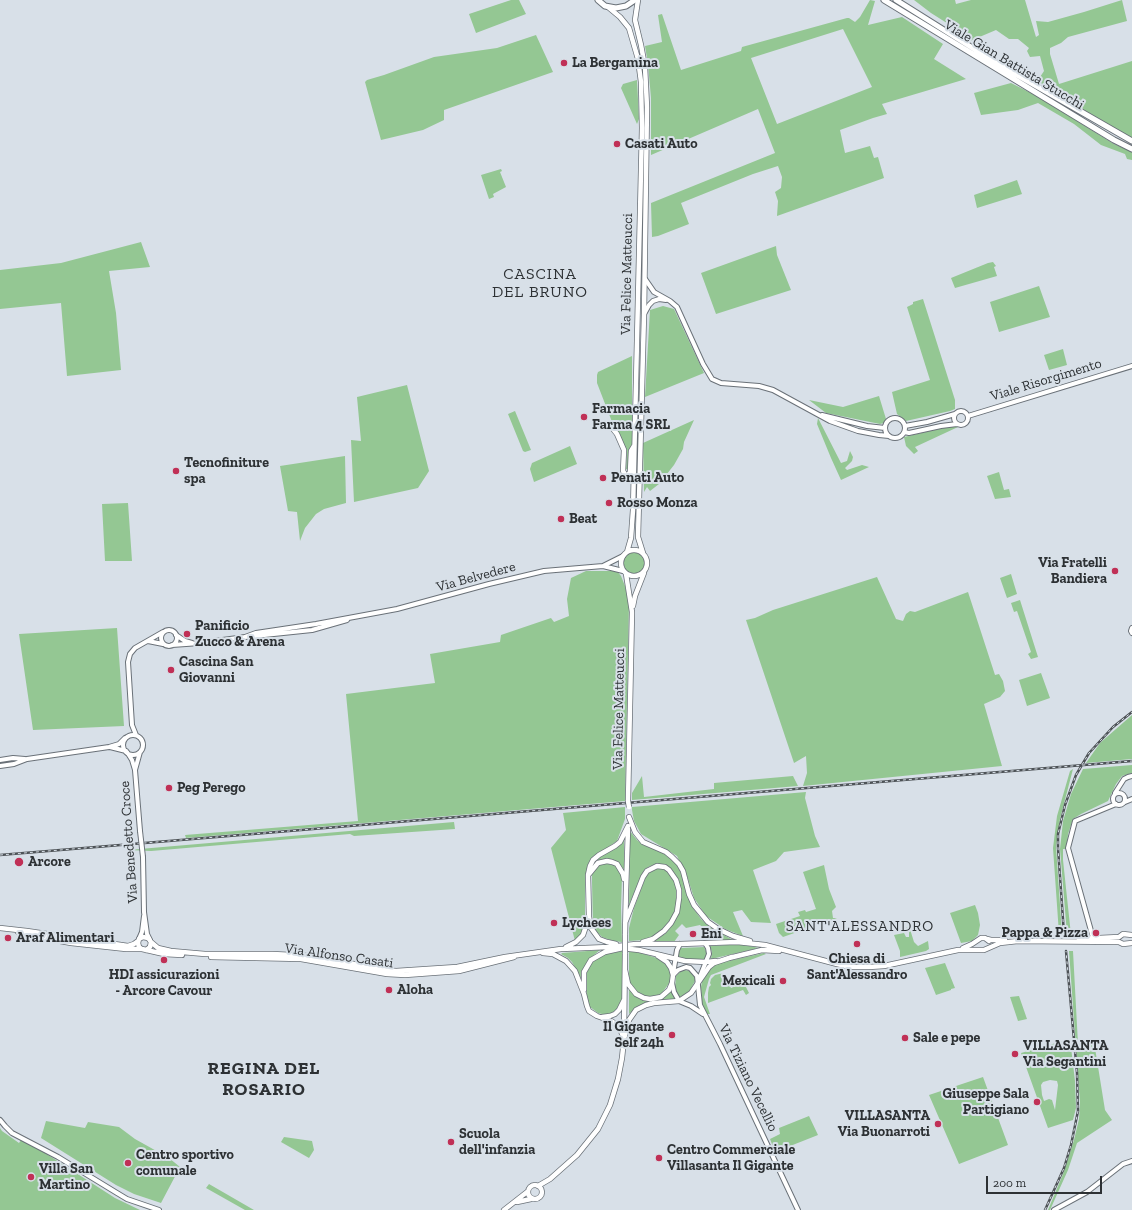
<!DOCTYPE html>
<html>
<head>
<meta charset="utf-8">
<style>
  body { margin:0 }
  #map { position:relative; width:1132px; height:1210px; overflow:hidden; background:#d8e0e8; font-family:"Zilla Slab",serif }
  canvas { display:block }
  .scale { position:absolute; left:986px; top:1176px; width:116px; height:18px; box-sizing:border-box; border:2px solid #2d3134; border-top:0; padding-left:5px; font-size:12px; line-height:14px; white-space:nowrap; color:#2d3134; -webkit-text-stroke:3px #d8e0e8; paint-order:stroke }
</style>
</head>
<body>
<div id="map">
<canvas width="1132" height="1210"></canvas>
<div class="scale">200 m</div>
</div>
<script>
const context = document.querySelector('canvas').getContext('2d');
context.lineJoin = 'round';
function paint(path, color) { context.fillStyle = color; context.fill(path, 'evenodd'); }
const toPath = rows => new Path2D(rows.map(r => 'M' + r).join(''));
function trace(path, color, width, dash) { context.strokeStyle = color; context.lineWidth = width; context.lineCap = dash ? 'butt' : 'round'; context.setLineDash(dash || []); context.stroke(path); }
function write(font, color, halo, rows, align = 'center') {
  context.font = font + ' "Zilla Slab",serif'; context.lineWidth = 4; context.setLineDash([]); context.textBaseline = 'middle'; context.strokeStyle = halo; context.fillStyle = color; for (const [text, x, y, turn = 0] of rows) {
    context.save(); context.translate(x, y); context.rotate((+turn || 0) * Math.PI / 180); context.textAlign = isNaN(turn) ? turn : align; if (halo) context.strokeText(text, 0, 0); context.fillText(text, 0, 0); context.restore();
  }
}
const green = toPath([
  [511,0,519,0,526,14,476,33,469,14],
  [870,0,875,1,868,25,902,17,943,44,934,59,966,79,882,104,887,114,873,118,840,130,845,153,870,146,874,158,878,157,884,178,777,216,778,201,775,192,781,188,782,177,778,166,753,174,681,203,689,224,658,236,652,237,651,203,775,153,758,109,651,155,651,98,648,64,645,46,662,42,658,15,662,14,681,70,741,51,742,47,847,18,849,18,855,22,860,17],
  [843,29,872,87,777,124,751,58],
  [914,0,955,0,956,4,971,0,1025,0,1036,37,1039,35,1036,21,1048,22,1084,12,1122,0,1127,21,1068,37,1061,43,1050,48,1050,54,1059,84,1132,61,1132,139,1047,89,1038,80,1044,71,1040,56,1030,57,1027,51,1029,48,1018,39,1009,39,996,30,970,41,961,32,931,13],
  [536,35,553,72,444,110,444,120,423,130,381,140,365,82,367,80,384,75,434,57,497,48],
  [637,80,639,119,637,124,621,88,623,84],
  [1011,83,1033,94,1114,144,1132,152,1132,160,1127,159,1125,154,1101,145,1074,124,1038,103,1018,110,981,115,974,93],
  [501,169,502,171,500,172,506,187,493,194,494,197,489,199,481,175],
  [1017,180,1022,194,977,208,974,195],
  [141,242,150,267,109,271,116,313,121,370,67,376,61,303,0,309,0,270,61,263],
  [776,246,777,255,791,290,716,314,701,273],
  [993,262,996,266,994,267,997,276,955,288,951,278,988,263],
  [1039,286,1050,317,999,332,990,302],
  [923,299,955,400,955,409,950,411,906,421,897,414,892,392,930,380,907,307,913,304,913,302],
  [663,306,674,309,704,373,645,397,650,310],
  [1063,349,1067,365,1049,370,1044,355],
  [632,356,632,444,630,450,629,470,626,469,627,453,624,445,616,427,614,427,597,383,597,375,598,372],
  [407,385,429,471,418,488,354,502,351,440,361,441,357,397],
  [879,396,886,419,884,423,880,424,826,413,809,400,843,407],
  [515,411,531,450,525,452,523,451,508,414],
  [818,418,841,463,847,461,850,451,853,457,852,461,845,468,847,470,862,465,869,467,841,480,831,458,817,424],
  [694,420,684,442,683,449,674,465,659,484,650,491,647,487,644,492,643,443],
  [952,426,958,427,915,447,918,451,914,454,906,446,904,437],
  [570,446,577,464,534,482,530,469,532,463],
  [345,456,346,503,324,509,316,514,305,528,300,541,297,512,288,511,280,466],
  [999,472,1004,490,1009,489,1011,497,995,499,987,476],
  [128,503,132,561,105,561,102,504],
  '623 563a11 11 0 1 1 22 0a11 11 0 1 1-22 0Z',
  [586,571,617,571,621,576,625,586,629,603,625,801,186,838,185,835,358,821,346,694,435,683,430,654,500,642,501,635,551,618,554,622,569,616,567,599,571,578],
  [1011,574,1017,594,1007,598,1000,578],
  [877,577,896,619,903,621,906,614,910,611,915,612,968,592,995,675,999,674,1003,681,1005,691,1000,697,984,704,1002,766,803,786,807,773,806,756,794,763,746,620,755,618,773,610],
  [1020,600,1038,657,1031,659,1028,654,1031,652,1017,611,1014,612,1011,603],
  [117,628,124,726,33,730,19,634],
  [1041,673,1050,698,1027,706,1019,680],
  [1132,715,1132,759,1086,763,1100,743],
  [1132,765,1132,773,1122,776,1116,784,1108,801,1081,814,1073,819,1068,834,1067,849,1063,849,1063,860,1071,935,1067,934,1060,849,1063,821,1071,794,1083,769],
  [1073,769,1060,819,1056,847,1062,934,1059,934,1053,848,1057,816,1070,771],
  [642,776,644,797,714,789,714,783,793,776,798,786,632,800,632,793],
  [806,792,805,798,815,836,820,847,784,852,776,861,753,870,771,923,751,922,742,910,733,912,743,936,725,929,706,916,694,898,688,879,677,856,641,834,634,821,632,810,632,807],
  [625,807,625,819,617,841,591,859,587,869,585,876,585,923,582,933,575,941,551,848,566,830,563,813],
  [454,822,455,829,354,836,350,834,151,851,128,850],
  [630,831,637,840,643,845,660,851,670,857,676,864,680,871,684,880,686,892,693,908,701,919,711,928,733,940,714,940,700,925,686,928,682,924,675,931,679,935,674,942,655,942,653,941,665,934,671,927,678,912,677,878,670,868,656,865,650,866,645,869,641,876,629,905],
  [624,839,624,869,610,859,595,861],
  [603,863,615,865,619,869,622,876,621,908,622,942,613,941,602,937,596,931,593,925,592,882,592,872,599,864],
  [824,865,829,889,836,907,832,911,833,918,837,918,783,937,779,933,776,924,800,916,798,912,805,910,806,912,816,909,803,872],
  [657,868,663,869,668,872,674,881,676,888,677,901,673,916,664,928,656,935,643,940,629,941,629,928,634,908,646,876,649,872],
  [975,905,978,913,980,925,978,935,972,941,961,943,950,913],
  [909,926,914,942,918,946,928,941,929,949,926,951,900,957,900,951,894,935,904,933,906,937,909,937,909,932,906,928],
  [727,945,745,945,759,948,711,959,712,952,710,946],
  [704,947,707,953,707,956,702,961,687,960,679,957,678,955,679,951,681,948],
  [600,950,588,960,581,978,572,962,568,958,561,954,562,953],
  [629,950,641,953,660,959,668,967,671,975,670,982,662,993,656,996,647,997,636,991,630,984,629,975],
  [622,951,622,999,618,1008,613,1012,606,1015,598,1013,590,1007,587,999,586,985,587,972,592,962,600,955],
  [1069,951,1073,951,1078,1044,1095,1043,1095,1048,1105,1110,1112,1120,1077,1143,1068,1170,1050,1210,1048,1210,1063,1174,1074,1140,1079,1119,1080,1103],
  [764,953,766,954,711,975,709,979,704,997,710,1014,707,1014,702,1004,701,987,703,977,706,972,715,964],
  [945,963,955,988,951,989,951,990,936,995,925,968],
  [684,970,691,971,695,977,695,981,690,990,686,994,680,997,677,995,675,989,676,976,681,971],
  [724,973,731,988,744,983,749,993,746,995,743,990,708,1003,708,993,709,987,711,985,710,983,711,979,715,975],
  [629,989,652,1000,671,989,675,999,643,1004,635,1009,629,1014],
  [1019,996,1027,1019,1018,1021,1010,997],
  [1070,1039,1075,1081,1076,1108,1073,1120,1048,1128,1021,1053],
  [1050,1080,1057,1081,1058,1085,1055,1110,1052,1100,1049,1099,1044,1101,1042,1095,1041,1085,1043,1082],
  [983,1077,1008,1145,959,1164,929,1095],
  [809,1116,818,1135,775,1152,770,1139,780,1134,779,1128],
  [46,1121,85,1128,88,1122,119,1127,135,1139,169,1158,180,1167,161,1203,134,1194,116,1185,41,1138],
  [0,1128,2,1131,19,1143,21,1140,31,1144,115,1198,140,1210,0,1210],
  [284,1137,312,1141,314,1150,309,1158,281,1142],
  [209,1184,254,1210,245,1210,206,1188]
]);
const tertiary = toPath([
  [645,279,654,292,670,301,677,307,703,364,712,379,721,383,759,386,773,390,830,421,858,431,879,435,889,436],
  [644,314,649,305,653,301,659,299,666,300],
  '954 418a7 7 0 1 1 14 0a7 7 0 1 1-14 0Z',
  [822,415,867,426,885,428],
  [968,416,1132,366],
  '885 428a10 10 0 1 1 20 0a10 10 0 1 1-20 0Z',
  [905,426,927,422,955,414],
  [904,432,909,433,941,426,957,424],
  [603,566,623,556],
  [1132,628,1131,631,1132,633],
  '161 638a8 8 0 1 1 16 0a8 8 0 1 1-16 0Z',
  [176,635,185,641,192,643],
  [245,637,256,633,316,624,397,609,489,584,544,571,603,566,623,571],
  [148,641,163,644],
  [172,645,200,643,245,637,312,630,347,620],
  [136,735,132,725,128,662,130,654,135,648,163,632],
  '123 745a10 10 0 1 1 20 0a10 10 0 1 1-20 0Z',
  [110,747,126,751],
  [127,752,132,760,135,770,140,831],
  [0,760,13,758,25,759],
  [0,766,14,764,27,759,109,747,119,744,125,738],
  [135,770,140,752],
  '1113 799a6 6 0 1 1 12 0a6 6 0 1 1-12 0Z',
  [1115,793,1124,779,1128,777,1132,776],
  [1125,802,1132,799],
  [143,857,144,912,147,934,150,940],
  [1093,938,1068,848,1075,821,1116,804],
  [139,939,142,932,144,916],
  [673,974,677,950,680,944],
  [673,975,678,970,686,967,690,968,697,976,700,1005,720,1044,798,1210],
  [699,979,709,954,708,948,705,943],
  [672,983,674,992,679,1001,691,1006,703,1014],
  [0,1120,5,1126,12,1133,58,1157,117,1193,127,1199,159,1210],
  [1054,1210,1087,1192,1123,1164,1132,1161]
]);
const secondary = toPath([
  [638,0,635,20,641,45,645,67,647,107,644,315,638,537,643,553],
  [608,7,620,17,629,28,638,59,641,82,642,128,633,510,631,538,627,552],
  [609,424,617,434,624,450,623,471,626,476,628,475,630,472,631,451,634,446],
  '621 563a13 13 0 1 1 26 0a13 13 0 1 1-26 0Z',
  [626,574,632,612,628,801],
  [633,606,635,596,644,573],
  [629,817,635,832,643,842,666,852,672,857,679,864,683,871,689,894,694,905,708,922,718,929,733,936,750,941],
  [589,874,598,863,607,861,612,862,617,864,623,874,624,879],
  [625,923,643,877,647,871,657,866,665,867,669,870,676,880,679,890,679,898,677,912,671,923,664,931,653,939,643,942],
  [0,928,27,931,128,946,134,944,138,941],
  [18,932,27,935,71,943,126,949,141,949],
  [625,935,626,890,628,829],
  [987,939,991,940,1005,940],
  [1079,939,1119,937,1123,934,1132,935],
  [1017,941,1119,942,1123,944,1132,943],
  [151,942,158,948,171,951,205,954,273,954,310,956,387,970,396,971,457,967,505,957,561,949,609,947,636,944,680,944,737,942,765,945,837,964,851,967,869,967,884,966,958,950,984,950,1000,943,1018,941],
  [616,944,607,942,599,939,591,928,589,917,588,875,590,866,593,860,599,855,615,846,620,842,628,826],
  [566,947,576,942,583,935,588,920],
  [621,948,639,950,685,961,706,962,716,961],
  [963,948,972,944,981,938,985,938,989,941],
  [146,950,150,947,151,942,148,938,143,937,139,939,138,943,139,947,142,949,164,954,182,955],
  [543,953,553,954,566,961,575,971,584,994,587,1006,589,1011,597,1016,611,1021,619,1026,624,1039],
  [211,957,301,959,387,974,405,975,459,971,514,957],
  [729,958,762,950,779,951],
  [625,970,628,984,636,994,644,998,650,999,661,997,669,990,672,983,673,975,671,968,667,962,658,956],
  [584,990,584,972,591,960,605,952,623,948],
  [602,1017,610,1016,615,1014,619,1010,624,1000],
  [624,1031,625,953],
  '528 1192a7 7 0 1 1 14 0a7 7 0 1 1-14 0Z',
  [538,1186,550,1179,577,1155,598,1129,610,1105,618,1079,622,1058,624,1039,629,1020,636,1010,646,1005,654,1003,679,1001,691,993,709,967,714,963,732,957],
  [517,1202,531,1199],
  [504,1210,527,1192]
]);
const primary = toPath([
  [598,0,605,6,616,8,626,6,635,0]
]);
const trunk = toPath([
  [884,0,1114,140,1132,149],
  [896,0,998,64,1132,141]
]);
const rail = toPath([
  [0,855,1132,761],
  [1064,934,1058,848,1058,834,1065,805,1076,775,1089,753,1113,727,1132,712],
  [1045,1210,1064,1168,1071,1145,1078,1111,1077,1073,1066,951]
]);
const tertiaryBridge = toPath([
  [140,831,143,857]
]);
const secondaryBridge = toPath([
  [628,801,629,807],
  [625,953,625,935]
]);
const markers = [
  [564,63,4,"#c03056"],
  [617,144,4,"#c03056"],
  [584,417,4,"#c03056"],
  [176,471,4,"#c03056"],
  [603,478,4,"#c03056"],
  [609,503,4,"#c03056"],
  [561,519,4,"#c03056"],
  [1115,571,4,"#c03056"],
  [187,634,4,"#c03056"],
  [171,670,4,"#c03056"],
  [169,788,4,"#c03056"],
  [19,862,5,"#c03056"],
  [554,923,4,"#c03056"],
  [1096,933,4,"#c03056"],
  [693,934,4,"#c03056"],
  [8,938,4,"#c03056"],
  [857,944,4,"#c03056"],
  [164,960,4,"#c03056"],
  [783,981,4,"#c03056"],
  [389,990,4,"#c03056"],
  [672,1035,4,"#c03056"],
  [905,1038,4,"#c03056"],
  [1015,1054,4,"#c03056"],
  [1037,1102,4,"#c03056"],
  [938,1124,4,"#c03056"],
  [451,1142,4,"#c03056"],
  [659,1158,4,"#c03056"],
  [128,1163,4,"#c03056"],
  [31,1177,4,"#c03056"]
];
const poiNames = [
  ["La Bergamina",572,63],
  ["Casati Auto",625,144],
  ["Farmacia",592,409],
  ["Farma 4 SRL",592,425],
  ["Tecnofiniture",184,463],
  ["spa",184,479],
  ["Penati Auto",611,478],
  ["Rosso Monza",617,503],
  ["Beat",569,519],
  ["Via Fratelli",1107,563,"right"],
  ["Bandiera",1107,579,"right"],
  ["Panificio",195,626],
  ["Zucco & Arena",195,642],
  ["Cascina San",179,662],
  ["Giovanni",179,678],
  ["Peg Perego",177,788],
  ["Arcore",28,862],
  ["Lychees",562,923],
  ["Pappa & Pizza",1088,933,"right"],
  ["Eni",701,934],
  ["Araf Alimentari",16,938],
  ["Chiesa di",857,959,"center"],
  ["Sant'Alessandro",857,975,"center"],
  ["HDI assicurazioni",164,975,"center"],
  ["- Arcore Cavour",164,991,"center"],
  ["Mexicali",775,981,"right"],
  ["Aloha",397,990],
  ["Il Gigante",664,1027,"right"],
  ["Self 24h",664,1043,"right"],
  ["Sale e pepe",913,1038],
  ["VILLASANTA",1023,1046],
  ["Via Segantini",1023,1062],
  ["Giuseppe Sala",1029,1094,"right"],
  ["Partigiano",1029,1110,"right"],
  ["VILLASANTA",930,1116,"right"],
  ["Via Buonarroti",930,1132,"right"],
  ["Scuola",459,1134],
  ["dell'infanzia",459,1150],
  ["Centro Commerciale",667,1150],
  ["Villasanta Il Gigante",667,1166],
  ["Centro sportivo",136,1155],
  ["comunale",136,1171],
  ["Villa San",39,1169],
  ["Martino",39,1185]
];
const streetNames = [
  ["Viale Gian Battista Stucchi",1014,65,31],
  ["Via Felice Matteucci",627,274,-89],
  ["Viale Risorgimento",1046,380,-17],
  ["Via Belvedere",476,577,-15],
  ["Via Felice Matteucci",619,709,-89],
  ["Via Benedetto Croce",129,842,-94],
  ["Via Alfonso Casati",339,956,8],
  ["Via Tiziano Vecellio",748,1078,64]
];
const neighbourhoodNames = [
  ["SANT'ALESSANDRO",860,927]
];
const quarterNames = [
  ["CASCINA",540,274],
  ["DEL BRUNO",540,292]
];
const districtNames = [
  ["REGINA DEL",264,1069],
  ["ROSARIO",264,1090]
];
paint(green, '#94c793');
trace(tertiary, '#6a7178', 6);
trace(secondary, '#6a7178', 6);
trace(primary, '#6a7178', 7);
trace(trunk, '#6a7178', 7);
trace(tertiary, '#fff', 4);
trace(secondary, '#fff', 4.5);
trace(primary, '#fff', 5);
trace(trunk, '#fff', 5);
trace(rail, '#4d5256', 2.5);
trace(rail, '#d8e0e8', 1, [3]);
trace(tertiaryBridge, '#6a7178', 6, []);
trace(secondaryBridge, '#6a7178', 6, []);
trace(tertiaryBridge, '#fff', 4);
trace(secondaryBridge, '#fff', 4.5);
for (const [x, y, r, color] of markers) { const dot = new Path2D(); dot.arc(x, y, r, 0, 2 * Math.PI); context.fillStyle = color; context.fill(dot); trace(dot, '#d8e0e8', 1.5); }
write('bold 14px', '#2d3134', '#d8e0e8', poiNames, 'left');
write('14px', '#2d3134', '#d8e0e8', streetNames);
context.letterSpacing = '1px';
write('15px', '#2d3134', '#d8e0e8', neighbourhoodNames);
context.letterSpacing = '0px';
context.letterSpacing = '1px';
write('16px', '#2d3134', '#d8e0e8', quarterNames);
context.letterSpacing = '0px';
context.letterSpacing = '1px';
write('bold 18px', '#2d3134', '#d8e0e8', districtNames);
context.letterSpacing = '0px';
</script>
</body>
</html>
